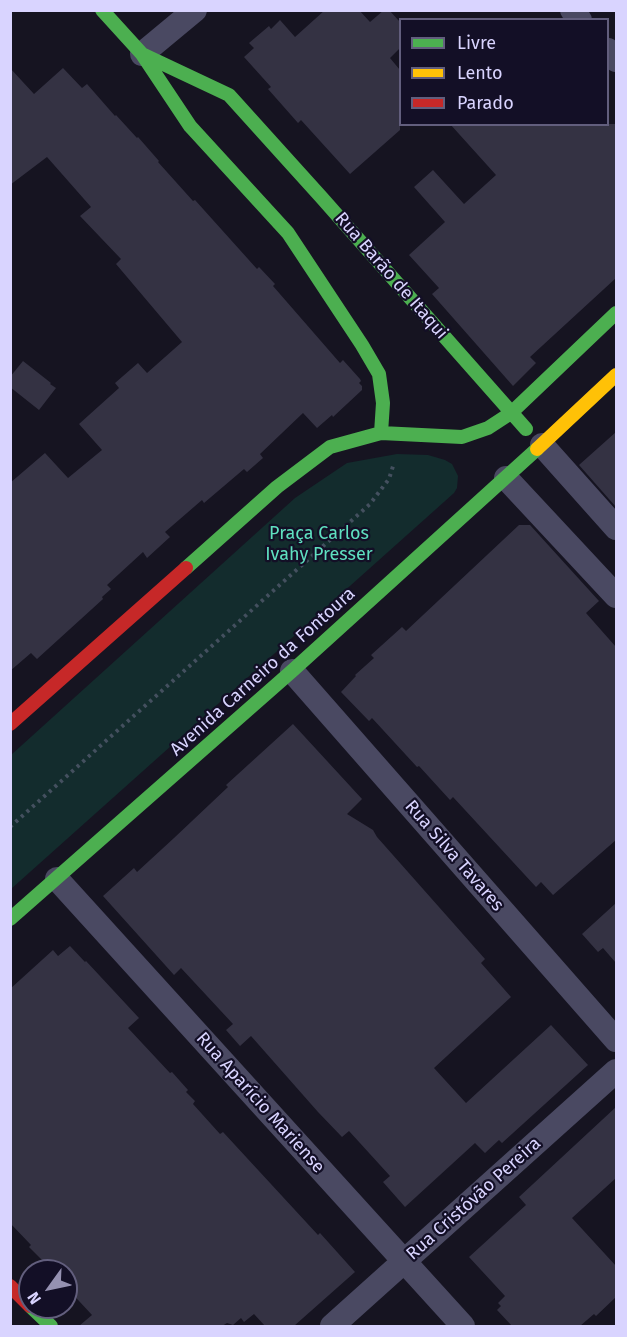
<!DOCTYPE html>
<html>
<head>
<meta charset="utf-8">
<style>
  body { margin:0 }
  #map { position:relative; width:627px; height:1337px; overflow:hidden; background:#161421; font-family:"Fira Sans",sans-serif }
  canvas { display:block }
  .frame { position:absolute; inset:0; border:12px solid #d9d4ff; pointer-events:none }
  .legend { position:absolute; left:399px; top:18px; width:210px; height:108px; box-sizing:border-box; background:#130f26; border:2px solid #625e7d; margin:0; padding:8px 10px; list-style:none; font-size:18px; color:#d9d4ff }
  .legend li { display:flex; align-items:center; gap:12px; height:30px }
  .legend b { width:30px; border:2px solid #625e7d }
  .north { position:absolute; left:18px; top:1259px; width:60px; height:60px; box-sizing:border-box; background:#130f26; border:2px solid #625e7d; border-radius:50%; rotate:237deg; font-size:16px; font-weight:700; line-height:24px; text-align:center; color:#d9d4ff }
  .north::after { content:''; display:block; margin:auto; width:21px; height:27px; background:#9591b1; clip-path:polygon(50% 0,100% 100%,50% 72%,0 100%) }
</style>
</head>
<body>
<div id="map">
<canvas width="627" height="1337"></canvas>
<div class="frame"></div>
<ul class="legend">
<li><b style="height:8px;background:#4caf50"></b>Livre</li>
<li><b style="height:8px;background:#ffc107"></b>Lento</li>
<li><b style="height:8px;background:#c62828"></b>Parado</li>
</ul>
<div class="north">N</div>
</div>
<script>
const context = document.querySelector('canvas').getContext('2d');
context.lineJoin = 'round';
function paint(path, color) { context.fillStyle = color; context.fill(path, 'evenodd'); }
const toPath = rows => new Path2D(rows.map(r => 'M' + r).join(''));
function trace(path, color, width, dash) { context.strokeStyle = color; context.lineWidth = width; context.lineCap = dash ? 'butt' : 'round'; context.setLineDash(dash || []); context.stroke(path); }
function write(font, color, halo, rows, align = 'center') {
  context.font = font + ' "Fira Sans",sans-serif'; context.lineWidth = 4.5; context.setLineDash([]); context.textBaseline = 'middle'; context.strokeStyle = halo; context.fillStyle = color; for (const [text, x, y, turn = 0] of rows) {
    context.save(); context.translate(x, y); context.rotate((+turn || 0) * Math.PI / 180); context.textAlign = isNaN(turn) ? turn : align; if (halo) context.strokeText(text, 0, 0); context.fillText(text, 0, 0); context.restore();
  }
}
const green = toPath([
  [397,454,428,455,445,460,452,464,458,476,457,488,454,493,11,889,11,755,295,498,347,463]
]);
const building = toPath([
  [325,10,359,10,370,22,384,10,389,10,400,22,400,48,390,58,400,70,400,130,350,174,301,120,298,123,268,89,271,87,244,57,254,48,249,43,269,26,271,29,280,20,295,37],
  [10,68,34,94,63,68,82,88,87,84,115,116,116,115,137,138,138,137,159,161,158,162,193,201,195,200,257,269,259,267,275,284,273,286,340,363,343,360,360,379,361,381,359,383,362,386,362,390,333,417,332,415,317,428,303,413,260,454,263,458,247,472,244,469,204,503,202,500,165,532,170,537,147,558,143,552,107,585,111,589,102,597,103,599,37,659,31,653,10,671,10,483,45,453,68,478,102,450,79,424,119,388,115,383,138,363,147,373,182,342,116,264,121,259,80,216,91,207,47,157,10,185],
  [450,124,616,124,616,278,530,357,536,363,513,386,432,294,439,288,409,255,445,222,414,187,433,170,464,204,496,175],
  [23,361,51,383,50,384,56,388,39,410,10,387,10,377],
  [616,432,616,507,579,465],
  [519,525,530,525,599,601,586,613,616,647,616,840,553,895,541,882,536,887,453,797,450,800,419,766,417,767,372,718,369,721,341,692,356,676,355,675,374,658,371,655,402,627,406,631],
  [293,724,362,799,347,814,373,830,377,837,485,959,481,963,511,997,434,1068,466,1103,551,1025,588,1065,502,1143,499,1140,485,1153,475,1143,405,1207,383,1182,390,1176,349,1131,342,1137,318,1112,251,1036,240,1046,226,1030,233,1024,181,968,174,975,103,896,134,868,137,872,174,838,228,787,226,785],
  [616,903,616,963,603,948,598,952,582,934],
  [70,946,85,962,86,961,139,1018,128,1028,170,1073,172,1072,188,1090,186,1092,195,1101,193,1104,220,1134,223,1132,318,1235,320,1233,355,1272,294,1326,265,1326,254,1314,244,1322,241,1318,233,1325,227,1323,222,1326,79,1326,92,1315,66,1287,66,1271,39,1271,46,1264,29,1247,31,1245,10,1223,10,989,53,950,58,956],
  [616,1107,616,1178,572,1218,616,1266,616,1297,596,1316,594,1314,580,1326,512,1326,497,1310,501,1306,498,1303,505,1296,469,1257,526,1205,519,1197]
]);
const path = toPath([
  [10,827,370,504,389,479,394,463]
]);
const street = toPath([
  [572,10,580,20],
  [608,50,616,60],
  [142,54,195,10],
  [542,445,616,528],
  [506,478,616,596],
  [292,671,616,1040],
  [57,879,463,1326],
  [332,1326,616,1071]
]);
const fast = toPath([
  [102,10,142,54,190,126,288,233,362,345,379,374,383,403,381,433],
  [142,54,229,95,322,198,526,429],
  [186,568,277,487,330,447,381,433,462,437,488,428,511,413,616,313],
  [10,919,292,671,537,449],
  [31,1307,51,1326]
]);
const slow = toPath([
  [537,449,616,375]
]);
const jam = toPath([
  [10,724,186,568],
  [10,1286,30,1306]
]);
const streetNames = [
  ["Rua Barão de Itaqui",391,276,49],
  ["Avenida Carneiro da Fontoura",263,672,-42],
  ["Rua Silva Tavares",454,856,49],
  ["Rua Aparício Mariense",260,1103,48],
  ["Rua Cristóvão Pereira",474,1199,-42]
];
const parkNames = [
  ["Praça Carlos",319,534],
  ["Ivahy Presser",319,555]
];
paint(green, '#132c2d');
paint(building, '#343243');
trace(path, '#44505f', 4, [3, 4.5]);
trace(street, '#4a4962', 24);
trace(fast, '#4caf50', 14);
trace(slow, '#ffc107', 14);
trace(jam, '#c62828', 14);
write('18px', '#d9d4ff', '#130f26', streetNames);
write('18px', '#5fe0c0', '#130f26', parkNames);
</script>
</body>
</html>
